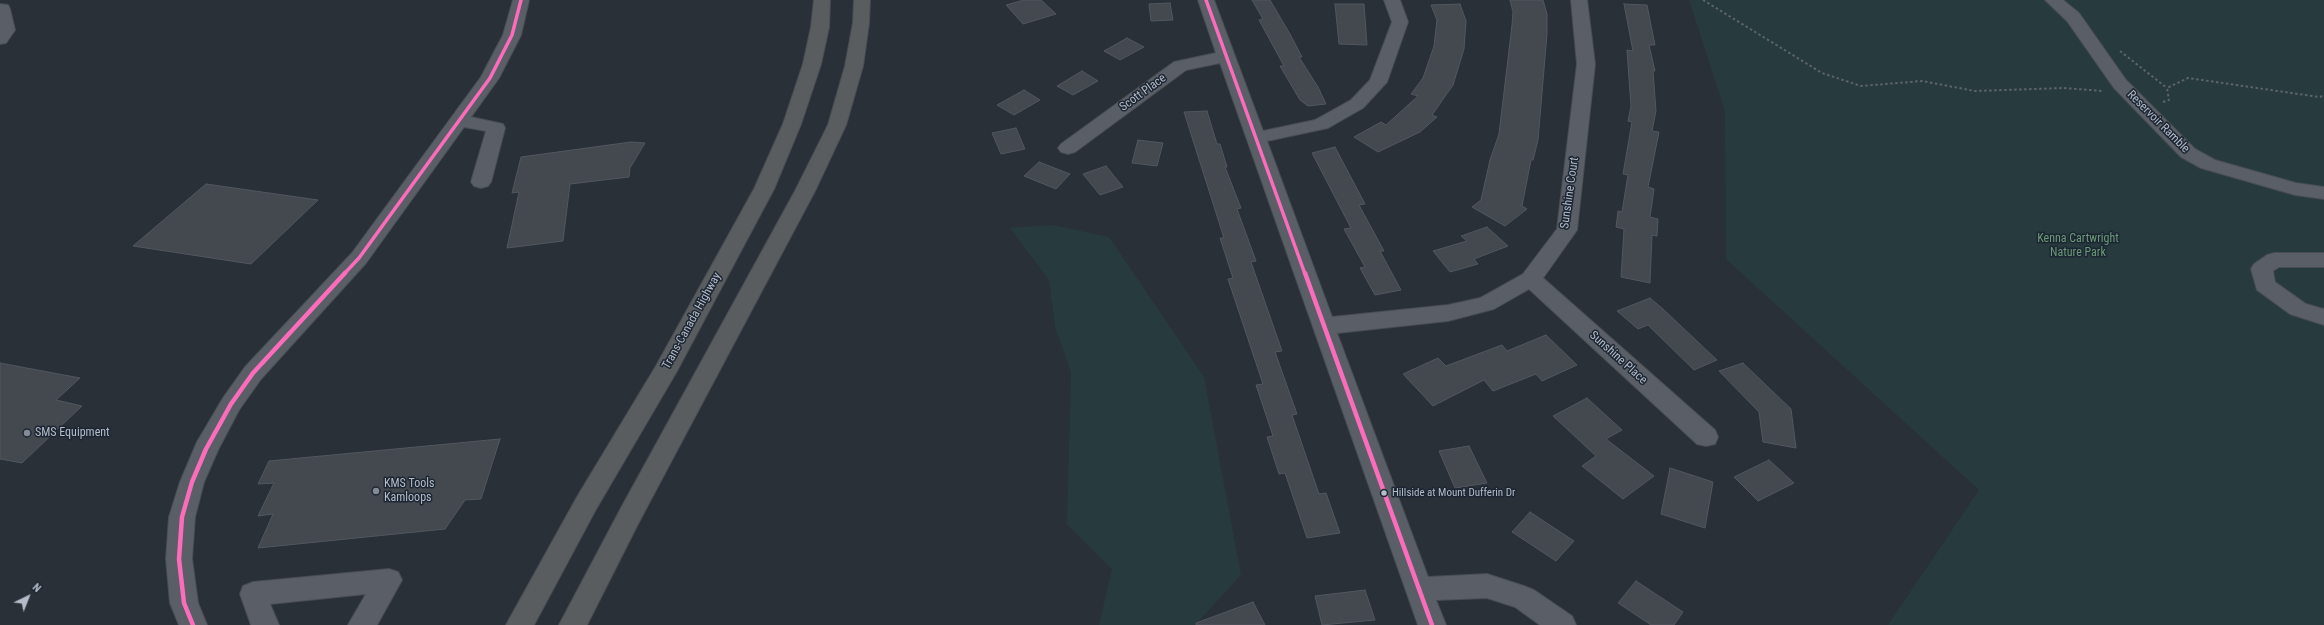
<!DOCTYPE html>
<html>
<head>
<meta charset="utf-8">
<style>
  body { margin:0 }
  #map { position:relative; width:2324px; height:625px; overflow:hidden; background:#2a3038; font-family:"Roboto Condensed",sans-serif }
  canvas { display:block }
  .north { position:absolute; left:8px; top:577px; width:40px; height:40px; -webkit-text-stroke:3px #1d2633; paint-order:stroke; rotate:43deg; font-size:11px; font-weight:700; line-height:16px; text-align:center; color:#b4bcc9 }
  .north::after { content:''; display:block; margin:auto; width:14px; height:18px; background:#b4bcc9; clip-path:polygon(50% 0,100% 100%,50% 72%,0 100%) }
</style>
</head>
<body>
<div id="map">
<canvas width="2324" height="625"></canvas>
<div class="north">N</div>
</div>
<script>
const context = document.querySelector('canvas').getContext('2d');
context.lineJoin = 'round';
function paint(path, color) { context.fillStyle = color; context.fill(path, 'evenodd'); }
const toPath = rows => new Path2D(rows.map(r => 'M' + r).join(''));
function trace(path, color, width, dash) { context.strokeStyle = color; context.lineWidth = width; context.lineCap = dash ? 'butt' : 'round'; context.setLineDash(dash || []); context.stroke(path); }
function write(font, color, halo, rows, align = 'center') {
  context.font = font + ' "Roboto Condensed",sans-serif'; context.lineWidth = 3; context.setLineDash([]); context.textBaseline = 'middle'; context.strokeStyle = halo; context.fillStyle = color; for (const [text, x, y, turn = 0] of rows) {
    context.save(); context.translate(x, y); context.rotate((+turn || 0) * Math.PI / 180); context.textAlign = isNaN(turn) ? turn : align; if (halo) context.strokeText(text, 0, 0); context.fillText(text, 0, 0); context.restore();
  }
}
const green = toPath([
  [1689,0,2324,0,2324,625,1888,625,1979,490,1726,259,1725,111],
  [1053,225,1109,237,1204,377,1241,575,1195,625,1099,625,1112,569,1067,524,1071,372,1055,327,1049,280,1010,228]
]);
const building = toPath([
  [1024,0,1041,0,1056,14,1023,24,1006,5,1024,0],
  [1252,0,1270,0,1290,34,1302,57,1299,57,1318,87,1326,104,1308,106,1300,100,1280,66,1284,66,1259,20,1263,19,1252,0],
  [1510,0,1543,0,1547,14,1547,34,1538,140,1533,160,1531,160,1522,206,1527,209,1505,226,1472,207,1481,200,1490,160,1499,134,1512,25,1513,12,1510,0],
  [1170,3,1173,20,1151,21,1149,4,1170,3],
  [1335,4,1364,4,1367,45,1339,44,1335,4],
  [1460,4,1466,21,1464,49,1453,85,1432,115,1437,117,1420,132,1378,152,1354,137,1381,122,1386,125,1418,96,1411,94,1423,78,1434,46,1437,20,1431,5,1460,4],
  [1624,4,1647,5,1655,45,1649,45,1655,71,1653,71,1656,111,1652,131,1659,132,1648,187,1654,189,1650,217,1658,219,1657,236,1652,235,1650,283,1621,277,1624,229,1616,227,1618,211,1622,212,1628,175,1623,174,1632,122,1628,121,1631,106,1627,50,1633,51,1624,4],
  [1127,38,1144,47,1120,60,1104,51,1127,38],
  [1082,71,1098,81,1073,95,1057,86,1082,71],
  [1024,90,1040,100,1014,115,997,105,1024,90],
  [1207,111,1217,144,1220,144,1227,167,1225,167,1241,208,1237,209,1256,261,1251,262,1282,351,1275,352,1297,414,1292,415,1319,494,1326,493,1340,533,1307,538,1285,473,1279,474,1267,437,1273,436,1256,385,1263,384,1228,279,1233,278,1220,238,1224,238,1184,112,1207,111],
  [1016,128,1025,149,1001,154,992,133,1016,128],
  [1138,140,1163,143,1157,166,1132,163,1138,140],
  [631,142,645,143,630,168,629,177,570,184,563,241,507,248,519,192,512,193,521,157,631,142],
  [1335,147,1365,204,1359,205,1384,251,1380,251,1401,290,1375,295,1360,268,1365,267,1344,229,1351,228,1312,153,1335,147],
  [1039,162,1070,174,1056,189,1024,176,1039,162],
  [1106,166,1123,187,1100,195,1083,174,1106,166],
  [206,184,318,200,251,264,133,246,206,184],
  [1487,227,1508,246,1474,259,1478,264,1450,272,1433,251,1467,241,1461,236,1487,227],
  [1650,298,1663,309,1717,360,1694,370,1648,325,1638,329,1617,311,1650,298],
  [1546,335,1577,365,1542,381,1536,374,1493,391,1484,380,1433,406,1403,374,1438,358,1446,366,1502,345,1507,351,1546,335],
  [0,363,80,378,56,400,82,406,22,463,0,459,0,363],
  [1743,363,1791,409,1796,448,1763,442,1759,412,1719,371,1743,363],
  [1587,398,1622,430,1606,439,1654,476,1623,499,1582,466,1596,456,1553,416,1587,398],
  [500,439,481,499,465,500,445,529,258,548,273,514,258,516,274,483,258,484,269,461,500,439],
  [1469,446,1487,483,1455,488,1439,451,1469,446],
  [1769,460,1794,483,1758,501,1734,477,1769,460],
  [1670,468,1713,482,1705,528,1661,514,1670,468],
  [1530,512,1574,541,1556,561,1512,532,1530,512],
  [1636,581,1683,612,1674,625,1651,625,1618,603,1636,581],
  [1365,590,1375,620,1322,625,1315,596,1365,590],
  [1253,602,1265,625,1196,625,1196,623,1253,602]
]);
const path = toPath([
  [1703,0,1822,73,1861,86,1922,81,1975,91,2064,88,2103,91],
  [2120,51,2167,88],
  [2163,102,2169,100,2167,88,2188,78,2319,97,2324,96]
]);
const minor = toPath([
  [513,0,529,0,521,35,499,78,471,117,503,124,505,128,491,182,488,186,481,188,474,186,471,182,486,131,464,127,366,263,261,379,239,410,218,450,204,482,195,517,192,559,198,603,207,625,179,625,170,603,166,559,169,517,180,482,197,442,223,398,245,367,352,253,481,77,503,35,513,0],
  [1198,0,1214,0,1263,131,1315,120,1351,100,1370,80,1392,22,1384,0,1400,0,1408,22,1387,82,1363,108,1328,128,1267,141,1332,317,1448,305,1480,298,1523,274,1557,229,1577,64,1571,0,1587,0,1595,64,1577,230,1543,278,1715,430,1718,437,1715,444,1706,446,1697,444,1529,289,1494,309,1448,321,1337,333,1428,577,1487,574,1524,586,1534,590,1572,616,1576,625,1540,625,1515,607,1487,598,1436,600,1446,625,1418,625,1220,63,1186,70,1075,152,1068,154,1061,152,1058,148,1061,144,1174,62,1216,53,1198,0],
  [2045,0,2063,0,2079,13,2126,80,2195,149,2215,160,2296,183,2324,187,2324,199,2295,195,2201,168,2181,157,2114,88,2067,21,2045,0],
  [0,4,8,5,10,9,15,30,6,43,0,44,0,4],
  [2274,253,2324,253,2324,267,2279,267,2273,271,2275,282,2306,304,2324,309,2324,325,2290,314,2257,290,2251,269,2254,264,2267,255,2274,253],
  [389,569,398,572,402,580,377,625,348,625,366,594,270,604,279,625,251,625,240,594,243,586,253,582,389,569]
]);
const highway = toPath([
  [814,0,830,0,829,27,821,64,801,124,774,189,677,371,595,511,534,625,506,625,577,497,656,366,754,189,783,124,803,64,811,27,814,0],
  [854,0,870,0,869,23,863,66,846,125,815,191,639,522,587,625,559,625,621,508,795,191,828,125,845,66,853,23,854,0]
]);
const bus1Far1 = toPath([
  [1206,0,1305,274],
  [344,274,359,258,490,78,512,35,521,0]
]);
const bus1 = toPath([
  [1305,273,1432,625],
  [193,625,184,603,179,559,182,517,192,482,206,449,231,404,253,373,345,273]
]);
const markers = [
  [27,433,4,"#848b96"],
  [376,491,4,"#848b96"],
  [1384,493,3.5,"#b4bcc9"]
];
const busNames = [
  ["Hillside at Mount Dufferin Dr",1392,493]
];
const streetNames = [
  ["Scott Place",1143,93,-36],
  ["Reservoir Ramble",2158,122,45],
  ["Sunshine Court",1570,193,-82],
  ["Trans-Canada Highway",692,321,-61],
  ["Sunshine Place",1618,358,42]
];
const parkNames = [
  ["Kenna Cartwright",2078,239],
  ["Nature Park",2078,253]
];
const poiNames = [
  ["SMS Equipment",35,433],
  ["KMS Tools",384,484],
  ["Kamloops",384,498]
];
paint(green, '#273a3e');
paint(building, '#444950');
trace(building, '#52575f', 1);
trace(minor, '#484c53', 2);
trace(highway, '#474c53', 2);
trace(path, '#5d636a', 2, [2.5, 2.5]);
paint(minor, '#5a5e66');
paint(highway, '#5a5d60');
trace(bus1Far1, '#fb6cbb', 3.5);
trace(bus1, '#fb6cbb', 4.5);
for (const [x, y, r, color] of markers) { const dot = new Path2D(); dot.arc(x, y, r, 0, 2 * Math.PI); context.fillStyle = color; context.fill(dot); trace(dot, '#1d2633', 1.5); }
write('11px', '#b4bcc9', '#1d2633', busNames, 'left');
write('12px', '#b4bcc9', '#1d2633', streetNames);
write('12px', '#6b9a76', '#1d2633', parkNames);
write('12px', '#b4bcc9', '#1d2633', poiNames, 'left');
</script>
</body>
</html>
